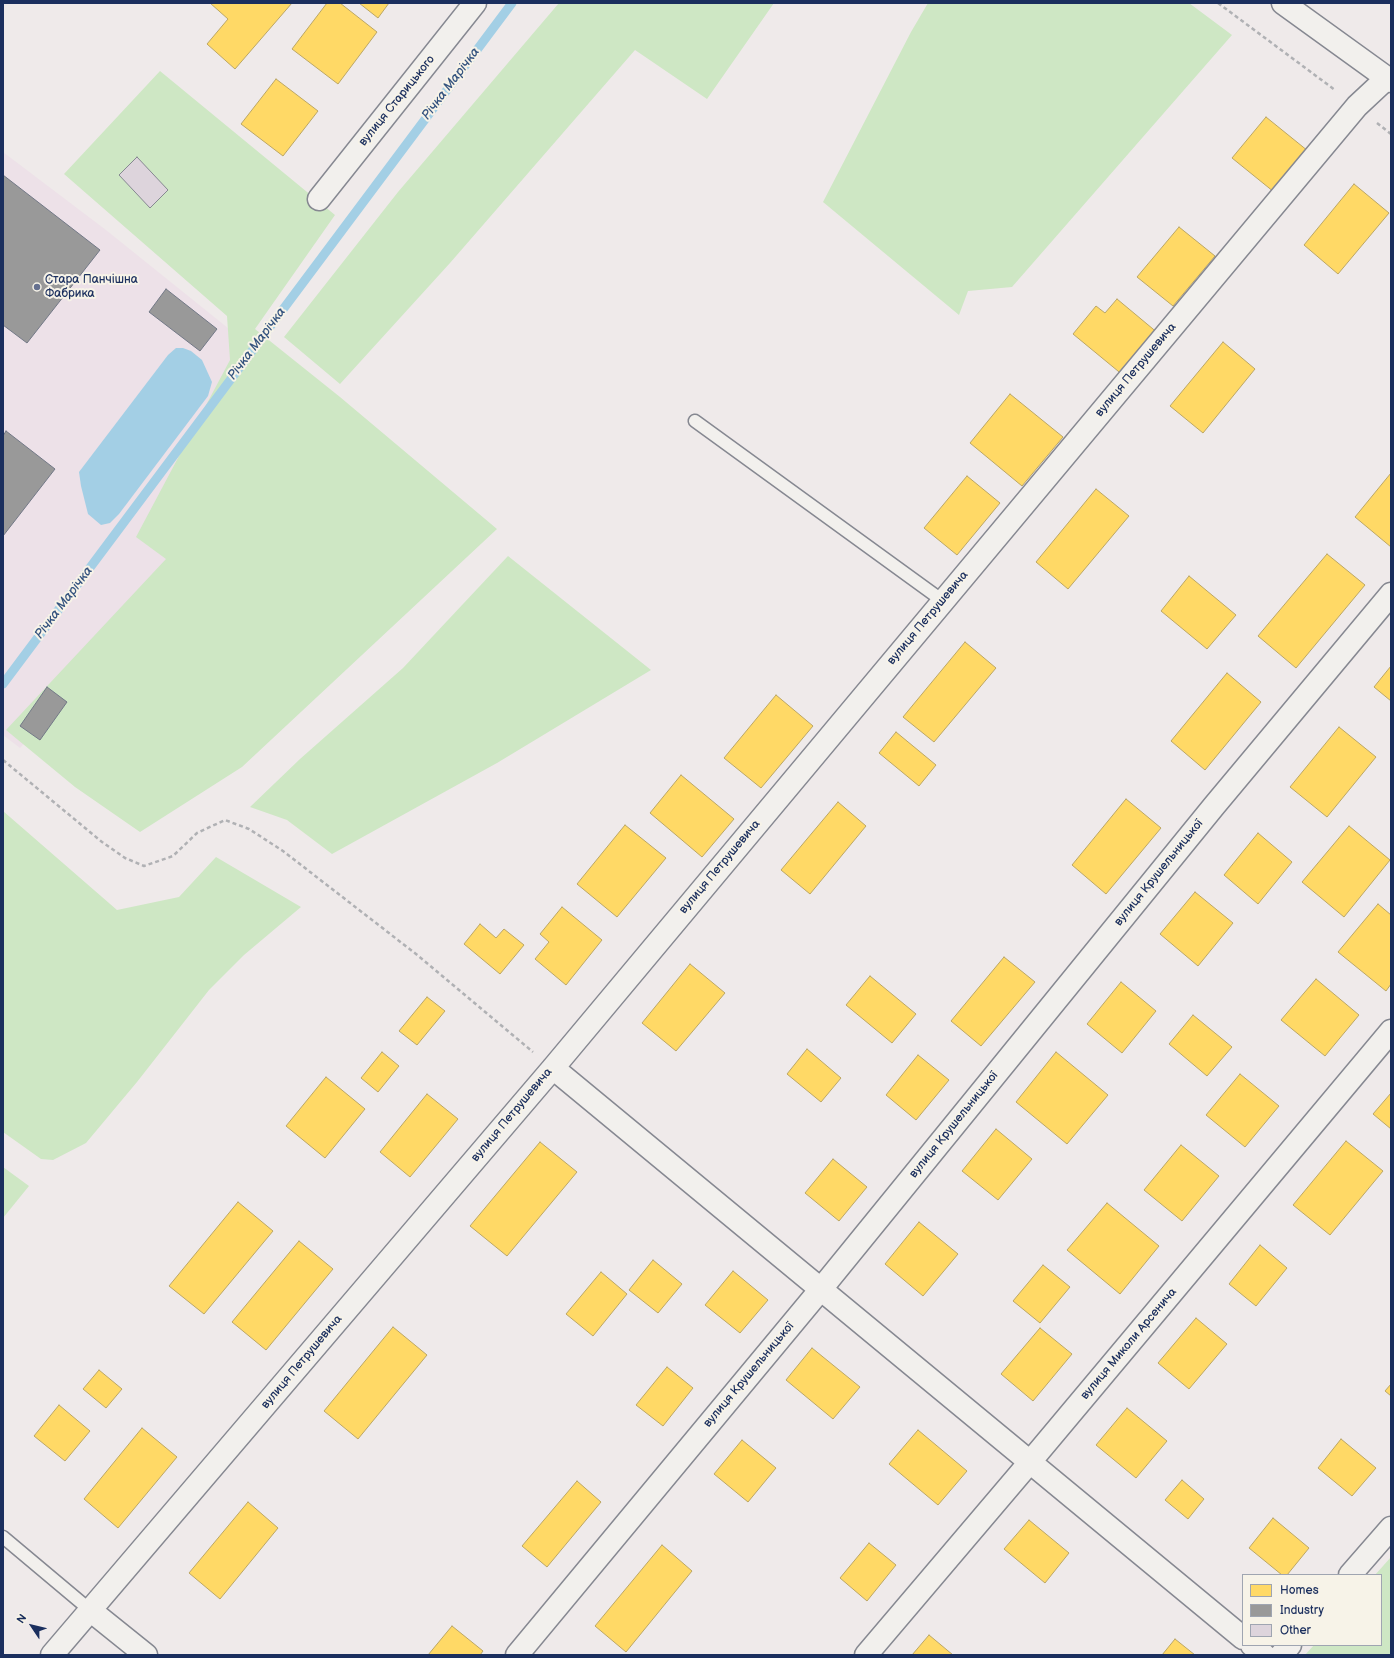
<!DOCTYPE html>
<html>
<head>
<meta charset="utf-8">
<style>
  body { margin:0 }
  #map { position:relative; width:1394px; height:1658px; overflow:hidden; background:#efeaea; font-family:"Balsamiq Sans",sans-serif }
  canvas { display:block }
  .frame { position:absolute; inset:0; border:4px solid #1b2f5e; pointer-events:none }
  .legend { position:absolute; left:1242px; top:1574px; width:140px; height:72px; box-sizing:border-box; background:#f7f3e8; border:1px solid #9fa5b1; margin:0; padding:5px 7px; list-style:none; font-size:12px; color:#1b2f5e }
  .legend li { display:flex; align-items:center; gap:8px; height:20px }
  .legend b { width:20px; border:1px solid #9fa5b1 }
  .north { position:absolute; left:12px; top:1606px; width:40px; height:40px; -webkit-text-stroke:3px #f7f3e8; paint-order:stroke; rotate:305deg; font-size:11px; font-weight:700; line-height:16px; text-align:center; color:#1b2f5e }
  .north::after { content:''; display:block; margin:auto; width:14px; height:18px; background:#1b2f5e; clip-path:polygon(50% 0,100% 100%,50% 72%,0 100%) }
</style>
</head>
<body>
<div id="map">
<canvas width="1394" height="1658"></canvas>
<div class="frame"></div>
<ul class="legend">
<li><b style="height:11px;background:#ffd966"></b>Homes</li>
<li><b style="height:11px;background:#999"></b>Industry</li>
<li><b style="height:11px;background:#ddd4dc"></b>Other</li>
</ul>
<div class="north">N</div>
</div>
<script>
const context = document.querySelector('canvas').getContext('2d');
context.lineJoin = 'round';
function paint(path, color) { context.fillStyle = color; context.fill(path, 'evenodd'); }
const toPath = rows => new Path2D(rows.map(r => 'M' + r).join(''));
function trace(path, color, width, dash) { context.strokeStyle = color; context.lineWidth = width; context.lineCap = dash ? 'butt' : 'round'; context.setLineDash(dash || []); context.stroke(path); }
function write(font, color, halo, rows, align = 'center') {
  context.font = font + ' "Balsamiq Sans",sans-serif'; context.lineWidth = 4; context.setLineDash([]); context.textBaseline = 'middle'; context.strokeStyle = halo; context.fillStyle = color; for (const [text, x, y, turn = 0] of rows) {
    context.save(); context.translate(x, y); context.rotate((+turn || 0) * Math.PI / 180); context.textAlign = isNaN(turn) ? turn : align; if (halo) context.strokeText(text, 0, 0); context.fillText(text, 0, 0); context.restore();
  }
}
const built = toPath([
  [3,152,106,230,325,406,20,748,3,735]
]);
const green = toPath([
  [559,3,774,3,707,99,635,50,450,263,340,384,284,337,398,192],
  [928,3,1189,3,1232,35,1012,287,968,291,959,315,823,202,911,32],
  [160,71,335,215,255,329,340,397,497,529,242,767,140,832,75,787,6,730,166,559,136,537,230,360,227,316,64,174],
  [508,556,651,670,497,763,332,854,287,820,250,807,300,759,403,668],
  [3,811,117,910,179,897,216,857,301,907,244,955,209,990,137,1082,86,1143,53,1160,41,1159,3,1132],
  [3,1167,29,1186,3,1218],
  [1391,1557,1391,1655,1305,1655,1314,1645,1381,1645,1381,1575,1375,1575]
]);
const water = toPath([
  [176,348,183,348,191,351,202,360,212,382,208,396,119,514,110,523,101,525,88,514,81,486,79,472,168,355]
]);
const homes = toPath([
  [210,3,292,3,235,69,207,44,228,19,210,3],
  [327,3,340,3,377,32,338,84,292,49,327,3],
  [359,3,389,3,378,18,359,3],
  [276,79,318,111,283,156,241,124,276,79],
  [1266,117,1308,151,1274,192,1232,158,1266,117],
  [1354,184,1389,213,1338,274,1304,245,1354,184],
  [1179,227,1215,256,1173,306,1137,277,1179,227],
  [1117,299,1159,334,1124,376,1073,334,1096,306,1105,313,1117,299],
  [1223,342,1255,369,1203,433,1170,406,1223,342],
  [1010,394,1063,437,1022,486,970,443,1010,394],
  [1391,473,1391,547,1355,517,1391,473],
  [967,476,1000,503,957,555,924,528,967,476],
  [1096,489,1129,516,1068,589,1036,562,1096,489],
  [1327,554,1365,585,1296,668,1258,636,1327,554],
  [1189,576,1236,615,1207,649,1161,611,1189,576],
  [965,642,996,668,934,742,903,717,965,642],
  [1391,666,1391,701,1374,687,1391,666],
  [1227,673,1261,702,1205,770,1171,741,1227,673],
  [776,695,813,726,761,788,724,758,776,695],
  [1339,727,1376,757,1327,817,1290,787,1339,727],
  [896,732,936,765,919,786,879,753,896,732],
  [681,775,734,819,702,857,650,813,681,775],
  [1126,799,1161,828,1106,894,1072,865,1126,799],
  [838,802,866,826,810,894,781,870,838,802],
  [625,825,666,858,617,917,577,884,625,825],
  [1349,826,1390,860,1344,917,1302,882,1349,826],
  [1258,833,1292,862,1258,904,1224,875,1258,833],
  [1195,892,1233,923,1198,966,1160,934,1195,892],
  [1378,904,1391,915,1391,984,1386,991,1338,952,1378,904],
  [562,907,602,940,566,985,535,959,549,942,540,934,562,907],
  [480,924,496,938,504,929,524,945,500,974,464,944,480,924],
  [1004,957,1035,982,981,1046,951,1021,1004,957],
  [690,964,725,993,676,1051,642,1023,690,964],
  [870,976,916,1014,892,1043,846,1005,870,976],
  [1316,979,1359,1015,1325,1056,1281,1020,1316,979],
  [1121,982,1156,1011,1122,1053,1087,1024,1121,982],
  [427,997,445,1011,417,1045,399,1031,427,997],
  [1193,1015,1232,1047,1207,1076,1169,1044,1193,1015],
  [807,1049,841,1078,821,1102,787,1074,807,1049],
  [382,1052,399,1066,378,1092,361,1078,382,1052],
  [1056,1052,1108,1095,1067,1144,1016,1102,1056,1052],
  [918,1055,949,1080,916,1120,886,1095,918,1055],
  [1240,1074,1279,1106,1245,1147,1206,1115,1240,1074],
  [326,1077,365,1109,325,1158,286,1126,326,1077],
  [1391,1093,1391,1129,1373,1114,1391,1093],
  [427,1094,458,1119,410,1177,380,1152,427,1094],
  [996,1129,1032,1159,998,1200,962,1171,996,1129],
  [1346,1141,1383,1171,1330,1235,1293,1205,1346,1141],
  [540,1142,577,1172,507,1256,470,1226,540,1142],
  [1181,1145,1219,1176,1182,1221,1144,1190,1181,1145],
  [833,1159,867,1187,839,1221,805,1193,833,1159],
  [238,1202,273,1231,204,1314,169,1286,238,1202],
  [1107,1203,1159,1246,1120,1294,1067,1250,1107,1203],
  [919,1222,958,1254,923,1296,885,1264,919,1222],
  [299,1241,333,1269,266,1350,232,1322,299,1241],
  [1260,1245,1287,1268,1256,1306,1229,1284,1260,1245],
  [653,1260,682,1284,658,1313,629,1290,653,1260],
  [1043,1265,1070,1287,1040,1323,1013,1301,1043,1265],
  [733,1271,768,1300,740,1333,705,1305,733,1271],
  [601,1272,627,1294,593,1336,566,1314,601,1272],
  [1196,1318,1227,1344,1189,1389,1158,1363,1196,1318],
  [393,1327,427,1355,358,1439,324,1411,393,1327],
  [1040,1328,1072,1354,1033,1401,1001,1374,1040,1328],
  [812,1348,860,1387,833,1419,786,1380,812,1348],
  [667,1367,693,1388,663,1426,636,1405,667,1367],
  [99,1370,122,1389,106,1408,83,1389,99,1370],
  [1391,1384,1391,1396,1385,1391,1391,1384],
  [59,1405,90,1431,65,1461,34,1436,59,1405],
  [1127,1408,1167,1441,1136,1478,1096,1445,1127,1408],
  [142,1428,177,1457,118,1528,84,1499,142,1428],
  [918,1430,967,1471,938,1505,889,1464,918,1430],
  [1341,1439,1376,1468,1352,1496,1318,1468,1341,1439],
  [742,1440,776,1468,748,1502,714,1474,742,1440],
  [1182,1480,1204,1499,1188,1519,1165,1500,1182,1480],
  [577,1481,601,1502,547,1567,522,1546,577,1481],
  [248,1502,278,1528,220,1599,189,1573,248,1502],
  [1273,1518,1309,1548,1287,1575,1282,1575,1249,1548,1273,1518],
  [1029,1520,1069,1553,1045,1583,1004,1549,1029,1520],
  [869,1543,896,1565,867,1601,840,1578,869,1543],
  [662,1545,692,1571,626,1652,595,1626,662,1545],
  [452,1626,483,1651,480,1655,428,1655,452,1626],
  [929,1635,953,1655,912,1655,929,1635],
  [1175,1639,1195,1655,1162,1655,1175,1639]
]);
const industry = toPath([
  [3,175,100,250,27,343,3,325,3,175],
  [166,289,217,329,200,351,149,312,166,289],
  [6,431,55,469,3,536,3,436,6,431],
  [47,687,67,702,40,740,20,726,47,687]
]);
const stream = toPath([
  [3,684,512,3]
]);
const building = toPath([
  [137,157,168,190,150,208,119,175,137,157]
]);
const path = toPath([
  [1218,3,1335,90],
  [1377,123,1391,134],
  [3,760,102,842,125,858,144,866,173,856,197,833,225,820,249,829,283,851,416,954,533,1052]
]);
const lane = toPath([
  [695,421,943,601],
  [3,1537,90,1610]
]);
const street = toPath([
  [319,199,475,3],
  [553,1068,1243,1638],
  [1350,1575,1391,1528],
  [90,1610,146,1655],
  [1252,1645,1264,1655],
  [52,1655,553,1068,1357,106,1387,78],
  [517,1655,821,1289,1214,806,1391,594],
  [866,1655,1030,1462,1391,1031],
  [1281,1655,1290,1645]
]);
const secondary = toPath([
  [1283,3,1391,81]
]);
const markers = [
  [37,287,4,"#65708f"]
];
const streetNames = [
  ["вулиця Старицького",397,101,-51],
  ["вулиця Петрушевича",1136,370,-50],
  ["вулиця Петрушевича",928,618,-50],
  ["вулиця Петрушевича",720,867,-50],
  ["вулиця Крушельницької",1159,873,-51],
  ["вулиця Петрушевича",512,1115,-50],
  ["вулиця Крушельницької",954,1125,-51],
  ["вулиця Миколи Арсенича",1129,1344,-50],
  ["вулиця Петрушевича",302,1362,-50],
  ["вулиця Крушельницької",749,1375,-50]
];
const poiNames = [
  ["Стара Панчішна",45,280],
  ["Фабрика",45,294]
];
const waterNames = [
  ["Річка Марічка",451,84,-53],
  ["Річка Марічка",257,344,-53],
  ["Річка Марічка",64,603,-53]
];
paint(built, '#ede1e8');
paint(green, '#cee7c4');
paint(water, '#a3cfe5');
paint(homes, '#ffd966');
trace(homes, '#bba664', 1);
paint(industry, '#999');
trace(industry, '#737987', 1);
trace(stream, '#a3cfe5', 9);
paint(building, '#ddd4dc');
trace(building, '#868891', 1);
trace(lane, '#868891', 15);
trace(street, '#868891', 25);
trace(secondary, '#868891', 25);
trace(path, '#b0b1b4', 2.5, [4, 3]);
trace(lane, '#f2f0ed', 12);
trace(street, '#f2f0ed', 22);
trace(secondary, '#f2f0ed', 22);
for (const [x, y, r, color] of markers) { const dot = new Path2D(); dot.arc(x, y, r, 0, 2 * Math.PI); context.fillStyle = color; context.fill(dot); trace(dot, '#f7f3e8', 1.5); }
write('12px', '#1b2f5e', '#f7f3e8', streetNames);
write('12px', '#1b2f5e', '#f7f3e8', poiNames, 'left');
write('italic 13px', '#35547f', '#f7f3e8', waterNames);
</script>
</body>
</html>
